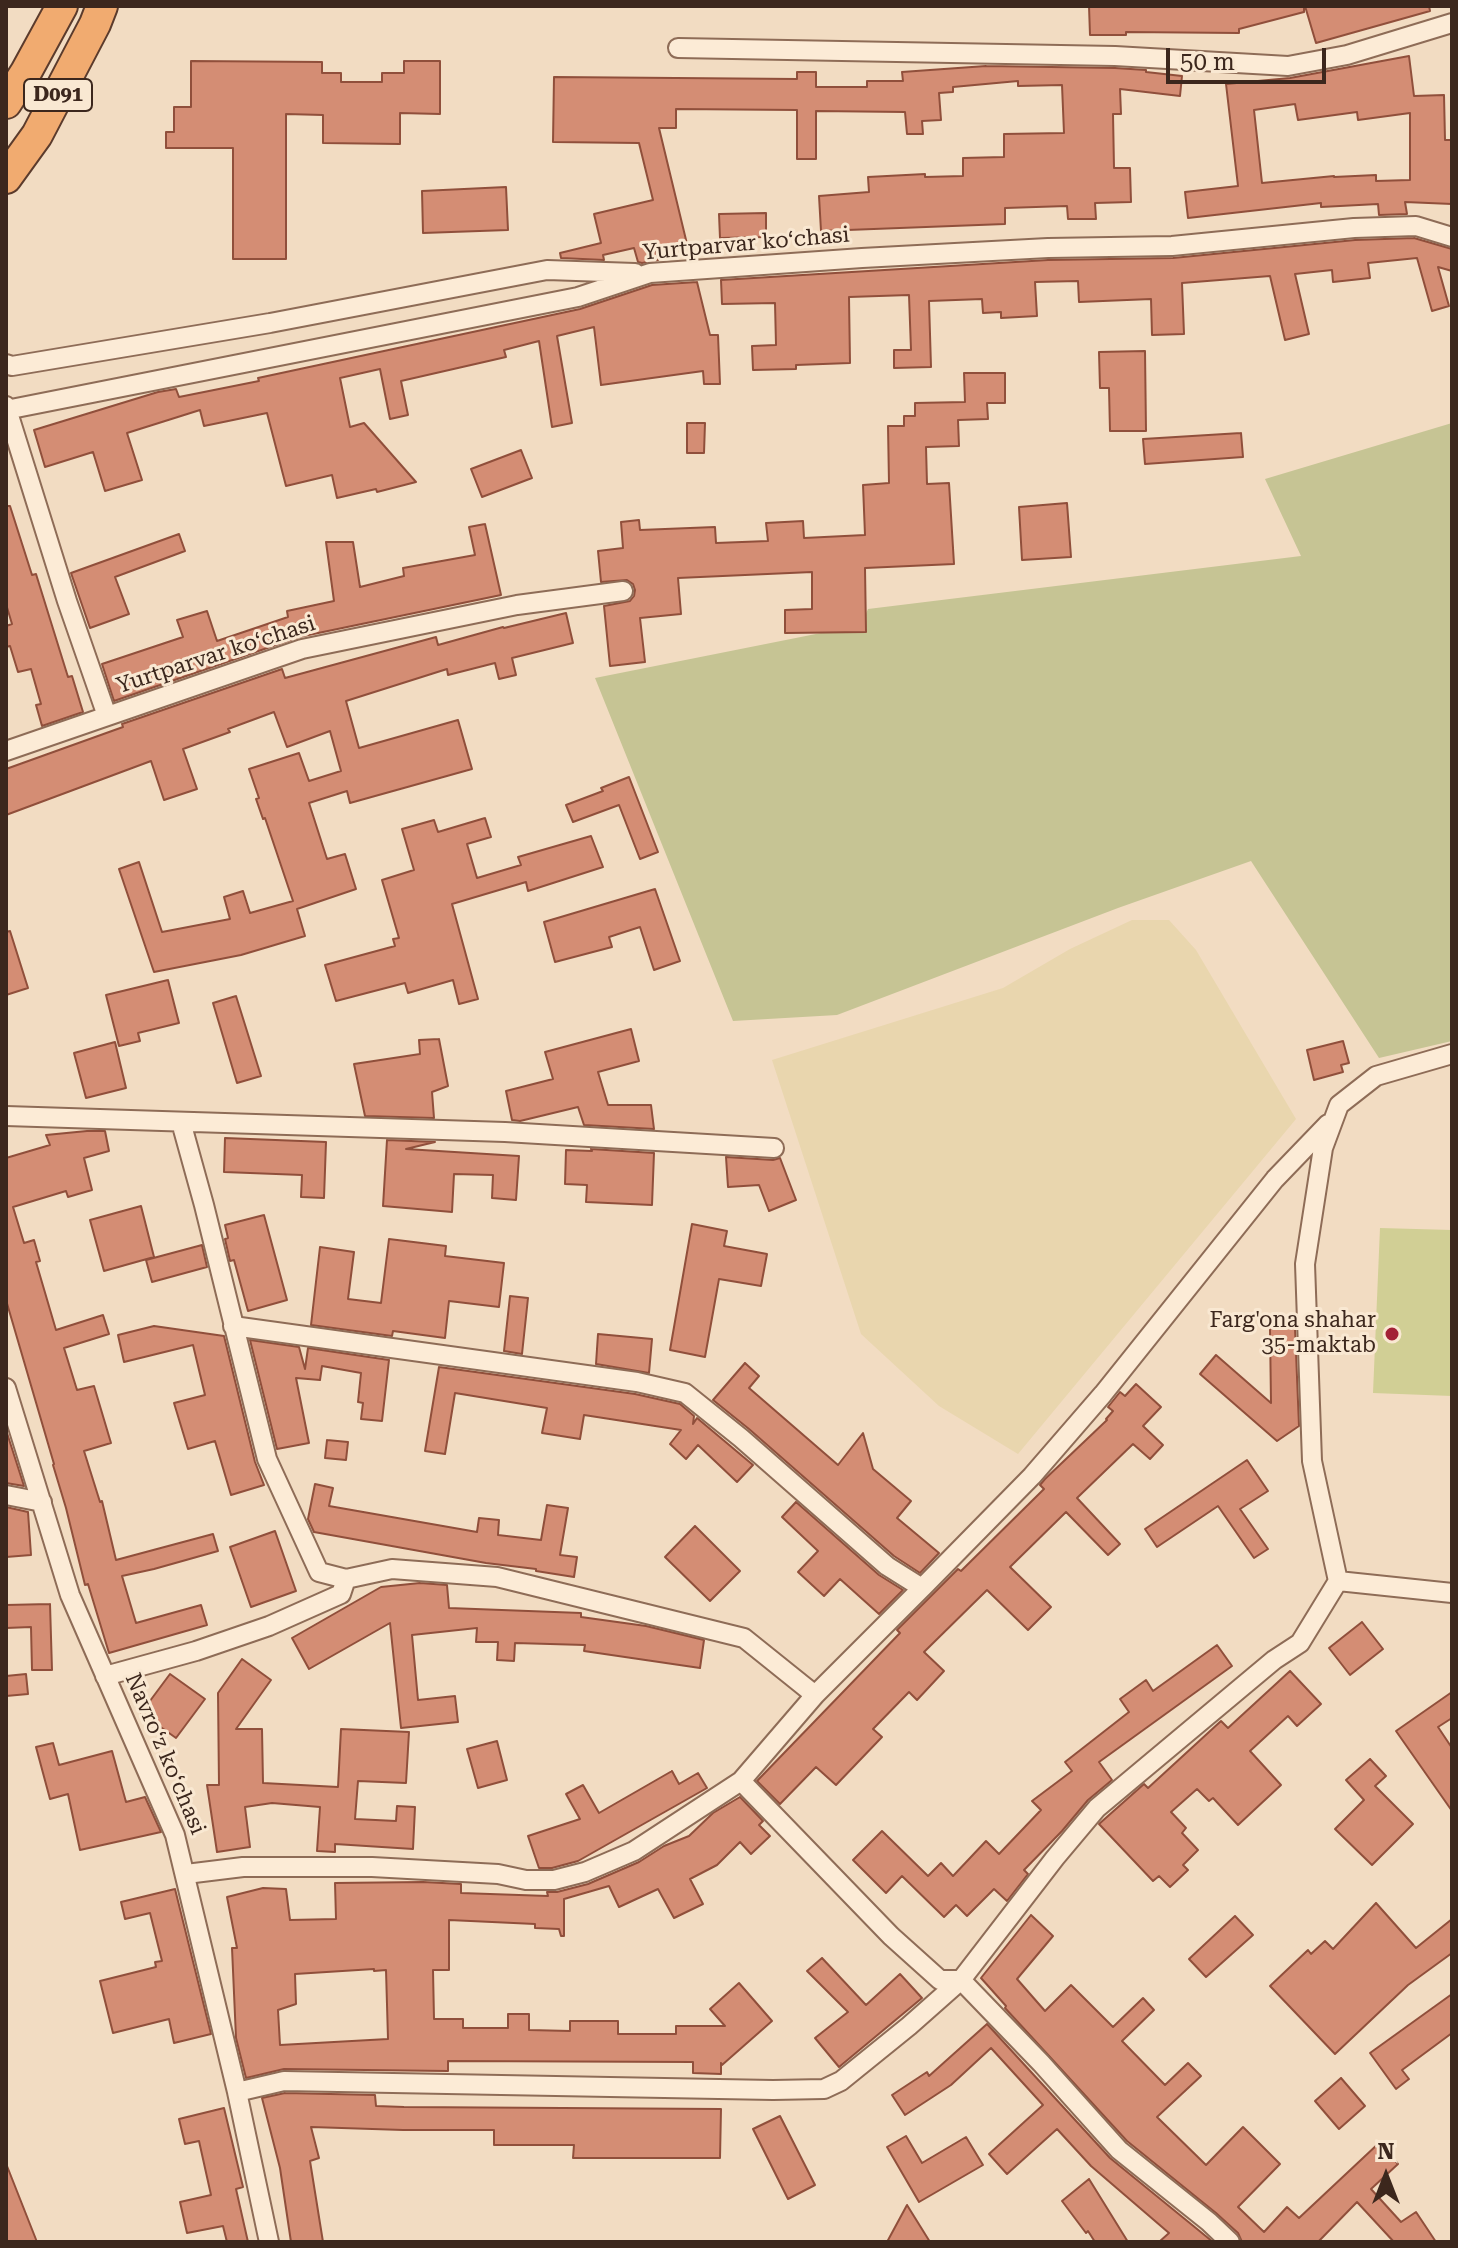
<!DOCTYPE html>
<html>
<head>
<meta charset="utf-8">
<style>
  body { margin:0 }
  #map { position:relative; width:1458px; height:2248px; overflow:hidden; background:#f2dcc2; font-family:"Roboto Serif",serif }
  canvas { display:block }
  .frame { position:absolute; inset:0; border:8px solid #3c271d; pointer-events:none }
  .north { position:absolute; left:1346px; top:2136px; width:80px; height:80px; -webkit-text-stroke:6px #f9e8d2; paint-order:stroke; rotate:0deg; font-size:22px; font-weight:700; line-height:32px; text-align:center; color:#3c271d }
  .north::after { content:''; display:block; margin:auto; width:28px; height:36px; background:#3c271d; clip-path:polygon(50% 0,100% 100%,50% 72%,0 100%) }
  .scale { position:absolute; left:1166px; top:48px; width:160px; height:36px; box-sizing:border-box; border:4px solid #3c271d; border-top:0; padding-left:10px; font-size:24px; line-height:28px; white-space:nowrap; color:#3c271d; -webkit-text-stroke:6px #f9e8d2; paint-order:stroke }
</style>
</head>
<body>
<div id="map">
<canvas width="1458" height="2248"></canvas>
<div class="frame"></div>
<div class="north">N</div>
<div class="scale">50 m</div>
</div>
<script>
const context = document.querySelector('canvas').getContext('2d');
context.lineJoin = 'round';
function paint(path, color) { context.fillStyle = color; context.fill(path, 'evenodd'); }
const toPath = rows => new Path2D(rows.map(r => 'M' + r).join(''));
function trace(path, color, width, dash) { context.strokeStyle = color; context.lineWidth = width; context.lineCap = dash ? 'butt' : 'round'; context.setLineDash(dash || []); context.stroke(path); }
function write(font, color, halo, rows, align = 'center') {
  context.font = font + ' "Roboto Serif",serif'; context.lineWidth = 6; context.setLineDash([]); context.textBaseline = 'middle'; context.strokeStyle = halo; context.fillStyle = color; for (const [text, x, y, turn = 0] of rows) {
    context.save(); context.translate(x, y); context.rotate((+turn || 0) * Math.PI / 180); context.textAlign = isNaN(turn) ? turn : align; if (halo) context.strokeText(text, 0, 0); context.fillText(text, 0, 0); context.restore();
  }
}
const farmland = toPath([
  [1132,920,1169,920,1196,950,1296,1119,1018,1454,939,1406,861,1334,772,1060,1003,988,1070,949]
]);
const green = toPath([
  [1380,1228,1452,1230,1452,1396,1373,1393]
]);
const cemetery = toPath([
  [1452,423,1452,1041,1379,1058,1251,861,1118,908,837,1015,733,1021,595,678,861,625,868,609,1301,556,1265,479]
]);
const building = toPath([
  [1089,6,1304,6,1304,12,1239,29,1239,33,1126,32,1126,35,1090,35,1089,6],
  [1305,6,1429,6,1430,11,1316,43,1305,6],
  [1409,56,1414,96,1444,95,1445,140,1452,140,1452,204,1405,202,1407,214,1379,215,1378,204,1321,207,1321,203,1188,218,1185,192,1238,186,1226,84,1290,78,1409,56],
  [1295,104,1298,120,1357,112,1358,120,1410,113,1410,180,1376,181,1376,175,1334,177,1334,176,1262,183,1254,110,1295,104],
  [191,61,322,62,322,73,341,73,341,82,382,82,382,73,404,73,404,61,440,61,440,114,400,113,400,144,323,143,323,115,286,114,286,259,233,259,233,148,166,148,166,132,174,132,174,107,191,107,191,61],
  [986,66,1115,68,1146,70,1146,72,1182,76,1180,96,1120,89,1121,114,1113,114,1114,168,1130,168,1131,202,1095,203,1096,219,1068,219,1067,206,1005,208,1005,224,821,231,819,196,869,192,868,177,925,174,925,177,963,176,963,158,1004,157,1004,134,1064,133,1062,85,1018,86,1018,81,953,87,953,92,939,93,941,120,922,121,923,134,907,134,905,112,816,111,816,159,797,159,797,110,676,109,676,128,659,128,687,244,656,251,658,260,642,263,638,262,634,248,603,255,604,260,561,258,560,253,601,243,594,214,653,200,639,143,553,142,554,77,797,79,797,72,816,72,816,87,867,87,867,81,903,81,902,72,986,66],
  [506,187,508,230,423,233,422,191,506,187],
  [766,213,766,237,720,238,719,214,766,213],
  [1414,238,1452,249,1452,271,1438,267,1449,306,1432,311,1417,258,1368,263,1370,278,1333,282,1332,270,1295,274,1309,334,1285,340,1270,276,1182,283,1184,334,1152,335,1151,299,1079,302,1078,281,1035,282,1037,316,1001,318,1001,312,983,313,982,299,929,301,931,367,894,368,894,350,911,350,909,295,849,297,850,363,796,365,796,369,753,370,752,346,776,345,775,303,722,304,721,280,1048,260,1173,258,1355,240,1414,238],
  [697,282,710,335,718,335,720,384,704,384,703,371,601,385,594,327,557,336,572,423,552,427,539,341,504,350,506,357,401,381,408,415,390,419,380,369,340,378,350,427,364,423,416,482,377,492,376,489,337,498,332,475,286,486,267,413,204,426,200,410,127,433,142,480,105,491,93,452,45,467,34,430,158,392,176,389,179,397,259,381,258,378,580,309,652,285,697,282],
  [1145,351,1146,431,1110,431,1109,388,1100,388,1099,352,1145,351],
  [964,373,1005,373,1005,403,987,403,988,419,958,420,959,446,926,447,927,484,949,483,954,564,865,568,866,632,785,633,785,610,812,609,812,572,678,578,681,614,640,618,645,662,610,666,604,606,630,601,634,596,635,590,633,584,627,580,601,582,598,551,623,548,621,522,639,520,640,530,715,527,716,543,768,541,766,523,803,521,804,538,865,535,863,485,889,483,888,426,904,426,904,416,915,416,915,403,965,402,964,373],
  [687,423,705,423,704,453,687,453,687,423],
  [1241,433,1243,457,1145,464,1143,439,1241,433],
  [521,450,532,478,482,497,471,469,521,450],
  [1067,503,1071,557,1022,560,1019,507,1067,503],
  [6,506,10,506,32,575,36,574,68,677,72,676,83,712,42,726,36,705,41,704,31,669,18,672,10,646,6,647,6,626,12,624,6,604,6,506],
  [485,524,501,595,299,637,114,701,102,664,183,637,177,620,207,611,217,641,288,617,287,611,334,601,326,542,353,542,360,587,404,576,403,568,475,555,469,527,485,524],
  [179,534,185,551,115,577,129,614,90,628,71,573,179,534],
  [566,613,573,643,512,658,516,675,499,679,495,663,448,675,447,669,346,701,359,748,458,720,472,769,350,803,347,791,309,803,327,859,345,854,356,889,297,909,305,936,241,955,154,972,119,869,139,862,162,932,230,919,224,897,243,891,250,913,293,901,265,818,263,819,256,799,259,798,249,769,299,753,309,781,341,771,330,731,287,747,274,712,228,729,230,732,183,749,197,789,164,800,151,761,6,815,6,769,123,727,122,724,282,669,285,678,436,637,438,645,503,627,504,628,566,613],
  [629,777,658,852,640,859,619,805,573,822,566,805,603,791,601,788,629,777],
  [485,818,491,837,467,844,477,878,521,865,518,857,591,836,603,867,528,891,526,882,452,904,478,999,459,1004,453,980,408,993,405,983,336,1001,325,965,395,946,393,939,399,938,382,880,414,870,402,829,434,820,438,832,485,818],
  [655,889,680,961,654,970,640,927,609,937,612,947,555,962,544,922,655,889],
  [10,931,28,988,6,995,6,932,10,931],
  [168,980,179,1023,138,1033,140,1041,119,1046,106,995,168,980],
  [236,996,261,1076,237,1083,213,1003,236,996],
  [631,1029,639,1061,598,1072,608,1105,651,1105,654,1129,584,1125,578,1107,520,1121,512,1120,506,1091,553,1079,545,1052,631,1029],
  [439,1039,448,1086,432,1092,434,1118,365,1116,354,1064,420,1054,419,1040,439,1039],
  [1343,1041,1349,1063,1341,1065,1343,1072,1314,1080,1307,1050,1343,1041],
  [115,1042,126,1088,86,1098,74,1053,115,1042],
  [87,1131,105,1131,109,1151,84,1158,92,1190,68,1197,66,1191,13,1207,24,1243,34,1240,40,1261,36,1262,56,1330,103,1315,109,1334,64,1348,77,1390,94,1386,111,1443,84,1451,100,1502,102,1501,116,1560,213,1534,218,1551,154,1569,122,1576,136,1623,201,1605,207,1625,109,1653,88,1584,85,1585,66,1508,53,1465,54,1464,6,1300,6,1158,50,1145,46,1135,87,1131],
  [225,1138,326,1142,324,1198,301,1197,302,1175,224,1172,225,1138],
  [387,1140,435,1142,406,1149,519,1156,516,1200,492,1198,493,1175,454,1174,452,1212,383,1206,387,1140],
  [591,1149,654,1153,652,1205,586,1202,587,1185,565,1184,566,1150,592,1151,591,1149],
  [726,1157,773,1160,780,1158,796,1200,769,1211,759,1185,728,1187,726,1157],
  [141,1206,154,1257,104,1271,90,1220,141,1206],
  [264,1215,287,1300,248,1311,234,1260,230,1261,225,1239,228,1238,225,1225,264,1215],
  [692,1224,727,1231,724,1246,767,1254,761,1286,719,1279,705,1357,670,1350,692,1224],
  [389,1239,446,1246,445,1256,504,1263,499,1307,449,1301,445,1338,393,1331,392,1336,311,1325,320,1247,354,1252,348,1299,381,1303,389,1239],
  [202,1245,207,1267,152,1282,146,1260,202,1245],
  [510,1296,528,1298,522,1354,504,1351,510,1296],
  [154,1326,224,1336,255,1462,264,1485,231,1495,215,1441,188,1449,174,1403,205,1395,193,1345,124,1362,118,1335,154,1326],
  [1295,1328,1299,1426,1277,1441,1200,1374,1216,1355,1271,1403,1270,1329,1295,1328],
  [598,1334,652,1339,649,1373,596,1364,598,1334],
  [250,1340,299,1347,305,1369,308,1348,389,1360,382,1421,361,1419,363,1403,358,1402,361,1373,322,1366,320,1380,296,1378,309,1443,277,1449,250,1340],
  [745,1363,759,1376,749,1388,838,1465,863,1433,873,1469,911,1501,897,1518,939,1553,920,1573,894,1556,749,1429,713,1400,745,1363],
  [439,1367,635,1394,680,1404,694,1416,693,1424,697,1418,753,1465,737,1482,698,1445,686,1459,670,1444,681,1430,584,1415,580,1439,542,1433,547,1408,455,1393,445,1454,425,1451,439,1367],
  [1136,1384,1161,1407,1143,1426,1163,1445,1150,1459,1133,1444,1077,1498,1120,1544,1108,1555,1066,1512,1010,1567,1051,1607,1028,1630,987,1590,924,1652,944,1671,917,1700,909,1692,873,1729,882,1737,836,1785,816,1767,780,1804,757,1781,900,1633,897,1630,958,1569,961,1571,1044,1489,1040,1485,1045,1479,1107,1420,1106,1419,1113,1411,1108,1407,1120,1392,1125,1396,1136,1384],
  [6,1433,7,1433,24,1486,6,1483,6,1433],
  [327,1440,348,1442,346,1460,325,1458,327,1440],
  [1247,1460,1268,1491,1240,1509,1268,1549,1254,1558,1218,1506,1157,1547,1145,1529,1247,1460],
  [315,1484,333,1488,329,1506,477,1532,479,1518,499,1520,498,1535,541,1540,547,1505,568,1508,560,1555,577,1557,574,1577,536,1571,536,1569,486,1563,314,1532,308,1519,315,1484],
  [796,1502,879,1575,903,1590,879,1614,840,1579,824,1596,798,1572,818,1551,782,1517,796,1502],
  [6,1507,28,1512,31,1555,6,1557,6,1507],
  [695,1526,740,1571,710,1601,665,1557,695,1526],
  [275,1531,296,1591,251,1607,230,1547,275,1531],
  [420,1583,447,1585,449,1608,581,1613,581,1617,646,1626,704,1640,700,1668,584,1651,585,1645,515,1643,514,1661,497,1660,498,1642,476,1642,477,1628,412,1635,418,1700,455,1696,458,1722,401,1728,390,1623,309,1669,292,1638,381,1587,420,1583],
  [50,1604,52,1670,32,1670,31,1627,6,1628,6,1605,50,1604],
  [1362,1622,1383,1649,1350,1675,1329,1648,1362,1622],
  [1217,1645,1232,1666,1099,1762,1112,1780,1088,1800,1062,1831,1024,1870,1028,1874,1007,1901,994,1889,967,1916,956,1905,944,1917,902,1876,886,1893,853,1860,882,1831,928,1876,941,1863,953,1876,986,1841,999,1854,1041,1810,1032,1801,1072,1771,1065,1762,1129,1712,1120,1699,1146,1680,1153,1691,1217,1645],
  [242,1659,271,1680,236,1729,262,1729,263,1783,338,1787,341,1729,409,1732,406,1783,358,1781,355,1819,396,1821,397,1806,415,1807,413,1849,335,1844,335,1852,317,1851,320,1807,272,1803,245,1807,250,1847,217,1852,207,1785,219,1785,218,1693,242,1659],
  [1290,1671,1321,1704,1297,1726,1288,1716,1250,1751,1281,1785,1238,1825,1213,1798,1209,1801,1197,1789,1171,1812,1186,1828,1182,1833,1198,1850,1183,1865,1188,1870,1170,1887,1159,1876,1153,1881,1099,1824,1144,1784,1148,1788,1221,1721,1228,1728,1290,1671],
  [26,1674,28,1694,6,1696,6,1676,26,1674],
  [170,1674,205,1699,176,1738,141,1713,170,1674],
  [1452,1692,1452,1718,1438,1727,1452,1748,1452,1811,1396,1731,1452,1692],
  [497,1741,507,1780,478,1788,467,1749,497,1741],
  [53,1743,59,1765,112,1751,126,1802,145,1797,161,1832,80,1850,68,1794,50,1799,36,1747,53,1743],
  [1370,1759,1386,1776,1375,1786,1413,1824,1372,1865,1335,1829,1364,1800,1346,1780,1370,1759],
  [672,1771,679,1784,698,1773,707,1788,578,1861,552,1868,539,1868,528,1836,580,1819,566,1794,583,1785,599,1813,672,1771],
  [740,1797,763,1821,759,1825,770,1836,751,1854,740,1842,717,1865,690,1879,703,1904,674,1918,658,1889,619,1907,609,1886,564,1899,564,1936,561,1936,559,1929,535,1928,535,1924,449,1920,449,1970,433,1970,434,2019,463,2019,463,2028,508,2028,508,2014,529,2014,529,2030,570,2031,570,2021,618,2021,618,2034,676,2034,676,2026,725,2026,710,2009,739,1983,772,2021,722,2065,721,2063,721,2074,693,2073,693,2062,448,2061,448,2071,284,2069,246,2078,236,2038,232,1948,237,1948,227,1897,263,1888,286,1889,290,1920,336,1919,335,1883,423,1882,461,1884,461,1893,548,1896,547,1892,557,1892,588,1884,639,1862,664,1846,689,1836,713,1813,740,1797],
  [374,1969,374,1971,386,1970,388,2039,280,2045,278,2010,296,2004,295,1974,374,1969],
  [175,1889,211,2034,174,2043,169,2019,113,2033,100,1981,156,1967,155,1962,162,1961,150,1913,125,1919,121,1902,175,1889],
  [1376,1903,1416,1948,1452,1919,1452,1953,1408,1985,1335,2054,1270,1986,1308,1950,1311,1954,1325,1941,1333,1949,1376,1903],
  [1031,1915,1053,1936,1017,1979,1045,2011,1071,1985,1113,2027,1143,1998,1154,2010,1122,2041,1165,2085,1188,2063,1201,2076,1157,2117,1206,2165,1243,2127,1280,2164,1238,2207,1264,2232,1287,2207,1299,2218,1379,2143,1398,2164,1371,2189,1401,2222,1416,2212,1436,2242,1394,2242,1357,2202,1318,2242,1242,2242,1238,2233,1216,2213,1127,2141,1005,2008,1006,2006,981,1978,1031,1915],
  [1235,1916,1253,1935,1206,1977,1189,1959,1235,1916],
  [822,1958,866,2005,900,1974,922,1998,839,2067,815,2038,848,2012,807,1971,822,1958],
  [1452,1994,1452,2033,1402,2070,1409,2079,1396,2089,1370,2053,1452,1994],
  [987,2024,1110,2158,1213,2242,1159,2242,1169,2233,1091,2166,1057,2129,1007,2174,989,2154,1043,2105,991,2048,951,2085,905,2115,892,2095,927,2072,929,2076,987,2024],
  [1341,2078,1365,2106,1339,2129,1315,2101,1341,2078],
  [285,2093,375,2095,376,2106,404,2107,721,2109,720,2158,573,2158,574,2145,494,2145,494,2130,403,2130,311,2127,319,2158,310,2161,323,2242,291,2242,280,2168,262,2098,285,2093],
  [224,2108,243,2187,236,2189,248,2242,227,2242,223,2226,187,2233,180,2202,211,2195,199,2141,185,2144,179,2119,224,2108],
  [780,2116,815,2185,788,2199,753,2129,780,2116],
  [906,2136,922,2163,966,2137,983,2165,919,2202,887,2147,906,2136],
  [6,2166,7,2166,37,2242,6,2242,6,2166],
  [1089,2179,1128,2242,1095,2242,1088,2231,1086,2233,1062,2201,1089,2179],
  [907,2205,930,2242,887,2242,907,2205]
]);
const minor = toPath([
  [678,48,1115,56,1288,66,1347,55,1452,23],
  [6,364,12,366,270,323,547,270,635,273],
  [6,406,67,601,107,716],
  [6,410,578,297,650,273,862,258,1048,248,1172,246,1354,228,1416,226,1452,237],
  [6,751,302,649,517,605,623,591],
  [6,1116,505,1132,774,1148],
  [181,1122,204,1205,267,1459,319,1572,346,1579,392,1569,497,1577,744,1638,815,1695,741,1781,891,1936,940,1980,961,1980,1041,2063,1119,2150,1209,2222,1230,2242],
  [233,1326,637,1382,685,1393,741,1438,887,1566,922,1588,815,1695],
  [6,1388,70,1595,175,1835,237,2092,269,2242],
  [6,1495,42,1502],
  [1338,1581,1452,1593],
  [922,1588,1032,1476,1103,1394,1275,1179,1328,1124],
  [105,1676,196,1651,269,1626,341,1594,346,1579],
  [186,1874,243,1867,372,1867,498,1874,526,1880,554,1880,585,1872,634,1851,741,1781],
  [237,2092,284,2081,773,2090,824,2089,841,2081,909,2026,961,1980,1055,1858,1097,1808,1274,1660,1300,1643,1338,1581,1312,1461,1305,1264,1323,1148,1339,1105,1376,1076,1452,1054]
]);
const trunk = toPath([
  [6,103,26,72,62,6],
  [6,178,37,135,95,24,102,6]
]);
const markers = [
  [1392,1334,8,"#a32136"]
];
const shields = [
  [58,95,68]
];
const shieldNames = [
  ["D091",58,95]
];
const streetNames = [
  ["Yurtparvar koʻchasi",746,244,-5],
  ["Yurtparvar koʻchasi",216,655,-18],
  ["Navroʻz koʻchasi",165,1754,67]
];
const poiNames = [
  ["Farg'ona shahar",1376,1321],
  ["35-maktab",1376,1346]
];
paint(farmland, '#e9d6ae');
paint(green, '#d1cf95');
paint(cemetery, '#c6c494');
paint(building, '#d48d74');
trace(building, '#904f3b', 2);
trace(minor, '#8e6c57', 22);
trace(trunk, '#5b3b2c', 34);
trace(minor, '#fcebd6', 18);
trace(trunk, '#f1ab70', 30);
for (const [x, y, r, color] of markers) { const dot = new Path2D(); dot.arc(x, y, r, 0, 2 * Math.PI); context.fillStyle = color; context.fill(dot); trace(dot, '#f9e8d2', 3); }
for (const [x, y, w] of shields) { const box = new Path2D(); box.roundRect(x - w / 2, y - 16, w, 32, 6); context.fillStyle = '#f9e8d2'; context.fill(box); trace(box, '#3c271d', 2); }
write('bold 20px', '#3c271d', null, shieldNames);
write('22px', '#3c271d', '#f9e8d2', streetNames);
write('22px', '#3c271d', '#f9e8d2', poiNames, 'right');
</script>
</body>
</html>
